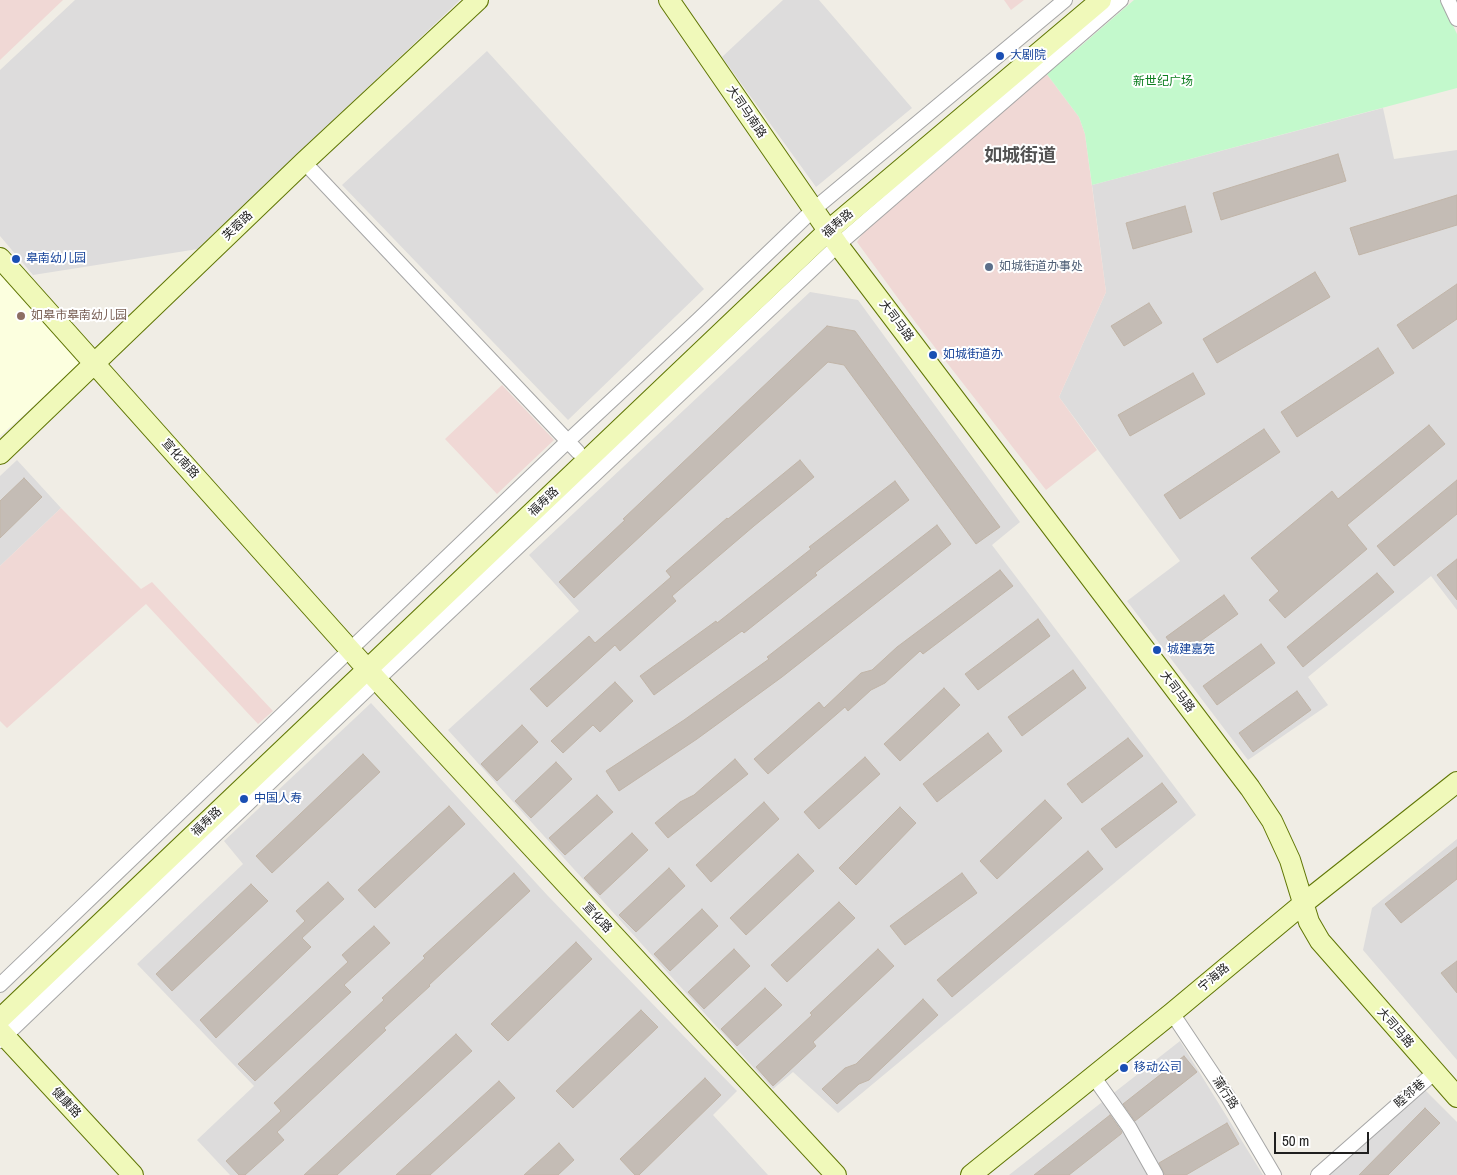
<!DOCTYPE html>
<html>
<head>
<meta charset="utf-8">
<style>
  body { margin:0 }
  #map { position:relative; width:1457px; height:1175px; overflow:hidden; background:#f0ede5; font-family:"Archivo Narrow",sans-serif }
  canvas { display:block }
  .scale { position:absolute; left:1274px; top:1132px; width:95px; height:22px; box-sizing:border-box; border:2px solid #1f1f1f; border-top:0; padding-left:6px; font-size:15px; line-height:18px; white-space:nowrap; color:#1f1f1f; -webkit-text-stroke:4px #fff; paint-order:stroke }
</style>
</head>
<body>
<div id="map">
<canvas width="1457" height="1175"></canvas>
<div class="scale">50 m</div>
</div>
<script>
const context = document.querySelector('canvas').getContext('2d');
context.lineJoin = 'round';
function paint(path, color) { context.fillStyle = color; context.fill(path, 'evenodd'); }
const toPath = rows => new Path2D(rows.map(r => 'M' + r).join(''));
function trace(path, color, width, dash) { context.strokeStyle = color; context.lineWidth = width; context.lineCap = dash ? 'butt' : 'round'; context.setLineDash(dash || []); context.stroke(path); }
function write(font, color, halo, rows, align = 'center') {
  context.font = font + ' "Archivo Narrow","Noto Sans SC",sans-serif'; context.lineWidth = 4; context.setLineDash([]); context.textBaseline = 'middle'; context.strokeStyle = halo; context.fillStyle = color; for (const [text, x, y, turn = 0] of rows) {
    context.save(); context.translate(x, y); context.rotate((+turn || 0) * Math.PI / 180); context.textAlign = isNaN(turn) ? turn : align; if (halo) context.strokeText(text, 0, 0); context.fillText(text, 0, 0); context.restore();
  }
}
const residential = toPath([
  [75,0,460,0,198,249,33,275,0,236,0,70],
  [783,0,819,0,912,108,816,187,722,57],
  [487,51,704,289,568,420,342,185],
  [1383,108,1394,159,1457,150,1457,610,1431,576,1308,677,1328,705,1248,760,1127,601,1180,561,1059,397,1106,292,1092,185],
  [810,292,858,300,1020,522,992,545,1196,815,838,1113,793,1072,773,1089,448,730,579,611,529,555],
  [17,460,61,508,0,566,0,476],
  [371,703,548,896,737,1091,713,1115,768,1175,230,1175,197,1140,254,1086,137,964,243,864,224,841],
  [1457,839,1457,1060,1363,950,1372,908],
  [1180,1041,1263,1175,1009,1175],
  [1420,1085,1457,1122,1457,1175,1321,1175]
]);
const commercial = toPath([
  [0,0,63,0,0,60],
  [1004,0,1024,0,1011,10],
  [1046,73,1079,117,1085,134,1106,292,1059,397,1097,450,1046,490,916,323,857,242,868,225],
  [502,385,554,440,497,494,445,439],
  [61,508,141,589,152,582,273,711,258,724,146,604,7,728,0,721,0,566]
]);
const education = toPath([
  [0,269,82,363,0,436]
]);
const park = toPath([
  [1134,0,1441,0,1457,34,1457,88,1092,185,1085,134,1079,117,1046,73,1075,51]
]);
const building = toPath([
  [1338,154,1346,181,1221,220,1213,193,1338,154],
  [1457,195,1457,225,1359,255,1350,228,1457,195],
  [1185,206,1192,232,1133,249,1126,223,1185,206],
  [1315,272,1330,297,1217,363,1203,339,1315,272],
  [1457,284,1457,319,1413,349,1397,325,1457,284],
  [1149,303,1162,323,1124,346,1111,326,1149,303],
  [827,326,855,331,1000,527,976,544,844,365,828,362,574,598,559,582,625,520,623,519,827,326],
  [1378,348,1394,373,1297,437,1281,412,1378,348],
  [1193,373,1205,394,1130,436,1118,415,1193,373],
  [1429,425,1445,444,1347,525,1367,549,1285,618,1269,600,1279,591,1251,558,1332,491,1338,499,1429,425],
  [1264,429,1280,452,1180,519,1164,495,1264,429],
  [800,460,814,477,754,526,672,596,676,601,620,651,615,645,547,707,530,689,589,636,595,643,671,577,666,571,727,518,728,519,800,460],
  [24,478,42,497,0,538,0,501,24,478],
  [1457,480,1457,514,1394,566,1377,546,1457,480],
  [895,481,909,500,815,573,817,575,744,633,742,631,654,695,640,676,716,621,717,623,811,549,809,547,895,481],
  [937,525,951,544,782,677,697,739,619,791,606,771,684,720,769,659,767,657,937,525],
  [1457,559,1457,600,1437,575,1457,559],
  [1000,570,1013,586,923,654,920,651,885,683,871,690,848,711,845,707,768,774,754,759,819,702,824,708,861,673,872,670,897,647,1000,570],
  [1377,573,1394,592,1303,667,1287,647,1377,573],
  [1224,595,1238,614,1180,656,1166,637,1224,595],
  [1038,619,1050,636,978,690,965,674,1038,619],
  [1261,644,1275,663,1217,705,1203,686,1261,644],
  [1073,670,1086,688,1022,736,1008,717,1073,670],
  [615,682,633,701,600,732,593,725,563,753,551,741,615,682],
  [944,688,960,705,900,761,884,744,944,688],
  [1297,691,1311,710,1253,752,1239,733,1297,691],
  [522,725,538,742,497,781,481,764,522,725],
  [988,733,1002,751,937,802,923,784,988,733],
  [1128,738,1143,756,1082,803,1067,784,1128,738],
  [363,754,380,772,272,873,256,856,363,754],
  [865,757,880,774,819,829,804,812,865,757],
  [735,759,748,774,668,838,655,823,680,802,694,795,735,759],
  [556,762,572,779,531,818,515,801,556,762],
  [1162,783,1177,802,1116,848,1101,829,1162,783],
  [597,795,613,812,565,855,549,838,597,795],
  [1045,800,1062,818,997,879,980,861,1045,800],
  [764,802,779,819,711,882,696,865,764,802],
  [449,806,465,824,375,908,358,890,449,806],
  [900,807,916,823,856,885,839,868,900,807],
  [632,833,648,850,600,895,584,878,632,833],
  [1457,847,1457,879,1401,923,1385,904,1457,847],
  [1088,851,1103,869,952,997,937,980,1088,851],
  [798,854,814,871,746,935,730,918,798,854],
  [669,868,685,886,636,932,619,915,669,868],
  [514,873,530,891,429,985,430,986,384,1028,386,1030,277,1132,284,1140,245,1175,239,1175,226,1161,281,1111,274,1103,384,1000,382,998,425,958,423,956,514,873],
  [962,873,977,893,905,945,890,926,962,873],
  [328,882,344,899,302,938,311,947,216,1038,200,1020,305,921,296,911,328,882],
  [251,884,268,901,172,991,156,974,251,884],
  [839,902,855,918,787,982,771,965,839,902],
  [702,909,718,926,670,971,654,954,702,909],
  [374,926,390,943,344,985,351,992,255,1081,238,1064,348,962,342,955,374,926],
  [576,942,592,959,508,1041,491,1024,576,942],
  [734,949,750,966,704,1009,688,992,734,949],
  [878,949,894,966,813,1042,816,1046,773,1086,756,1067,812,1015,810,1013,878,949],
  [1457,961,1457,993,1441,973,1457,961],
  [765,988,782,1005,737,1046,721,1029,765,988],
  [923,999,938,1015,869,1080,859,1084,837,1104,822,1089,845,1068,856,1064,923,999],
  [641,1010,658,1027,573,1108,556,1091,641,1010],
  [456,1034,472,1051,337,1175,304,1175,456,1034],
  [1184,1056,1197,1072,1135,1121,1123,1104,1184,1056],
  [705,1078,721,1095,639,1175,635,1175,620,1159,705,1078],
  [499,1081,515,1098,430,1175,396,1175,499,1081],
  [1425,1108,1440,1123,1388,1175,1359,1175,1425,1108],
  [1110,1115,1122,1132,1121,1134,1069,1175,1034,1175,1110,1115],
  [1227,1123,1239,1144,1186,1175,1165,1175,1159,1163,1227,1123],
  [559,1143,574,1160,558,1175,524,1175,559,1143]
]);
const street = toPath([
  [1448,0,1457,19],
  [304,162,578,452],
  [0,985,568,441,698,320,813,210,1065,0],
  [1172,1013,1228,1097,1274,1175],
  [0,1041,377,680,838,245,1121,0],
  [1093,1076,1129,1127,1156,1175],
  [1318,1175,1435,1072]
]);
const secondary = toPath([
  [669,0,838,245,1250,788,1272,821,1290,860,1309,922,1320,941,1457,1097],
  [0,258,377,680,836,1175],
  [0,454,304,162,478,0],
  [0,1019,828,231,1101,0],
  [0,1031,133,1175],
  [971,1175,1172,1013,1304,903,1457,782]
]);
const markers = [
  [1000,56,5,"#1a4fb4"],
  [16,259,5,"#1a4fb4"],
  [989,267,5,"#5c6f8a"],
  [21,316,5,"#8d6e63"],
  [933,355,5,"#1a4fb4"],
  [1157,650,5,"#1a4fb4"],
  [244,799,5,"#1a4fb4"],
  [1124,1068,5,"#1a4fb4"]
];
const transitNames = [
  ["大剧院",1010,56],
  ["皋南幼儿园",26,259],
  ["如城街道办",943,355],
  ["城建嘉苑",1167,650],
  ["中国人寿",254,799],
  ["移动公司",1134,1068]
];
const parkNames = [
  ["新世纪广场",1163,82]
];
const streetNames = [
  ["大司马南路",746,112,56],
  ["福寿路",838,224,-41],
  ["芙蓉路",238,226,-44],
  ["大司马路",896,321,53],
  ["宣化南路",180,459,48],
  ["福寿路",544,502,-44],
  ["大司马路",1177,692,53],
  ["福寿路",207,822,-44],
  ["宣化路",597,918,47],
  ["宁海路",1214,978,-40],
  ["大司马路",1395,1028,49],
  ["蒲行路",1225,1093,57],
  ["睦邻巷",1410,1094,-41],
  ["健康路",66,1103,47]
];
const serviceNames = [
  ["如城街道办事处",999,267]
];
const educationNames = [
  ["如皋市皋南幼儿园",31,316]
];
const districtNames = [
  ["如城街道",1020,156]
];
paint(residential, '#dddcdc');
paint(commercial, '#f0d8d5');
paint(education, '#fcffdf');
paint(park, '#c3f9cc');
paint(building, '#c4bcb5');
trace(building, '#c1b5a8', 1);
trace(street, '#a6a6a6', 16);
trace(secondary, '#607605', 22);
trace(street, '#fff', 14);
trace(secondary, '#f0f9ba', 20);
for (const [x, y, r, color] of markers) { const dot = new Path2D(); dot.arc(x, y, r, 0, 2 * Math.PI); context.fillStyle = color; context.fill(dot); trace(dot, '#fff', 2); }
write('12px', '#164399', '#fff', transitNames, 'left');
write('12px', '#0c7e1f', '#fff', parkNames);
write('12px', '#1f1f1f', '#fff', streetNames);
write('12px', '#4e5e75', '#fff', serviceNames, 'left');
write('12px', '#785e54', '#fff', educationNames, 'left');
write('bold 18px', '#525252', '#fff', districtNames);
</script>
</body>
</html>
